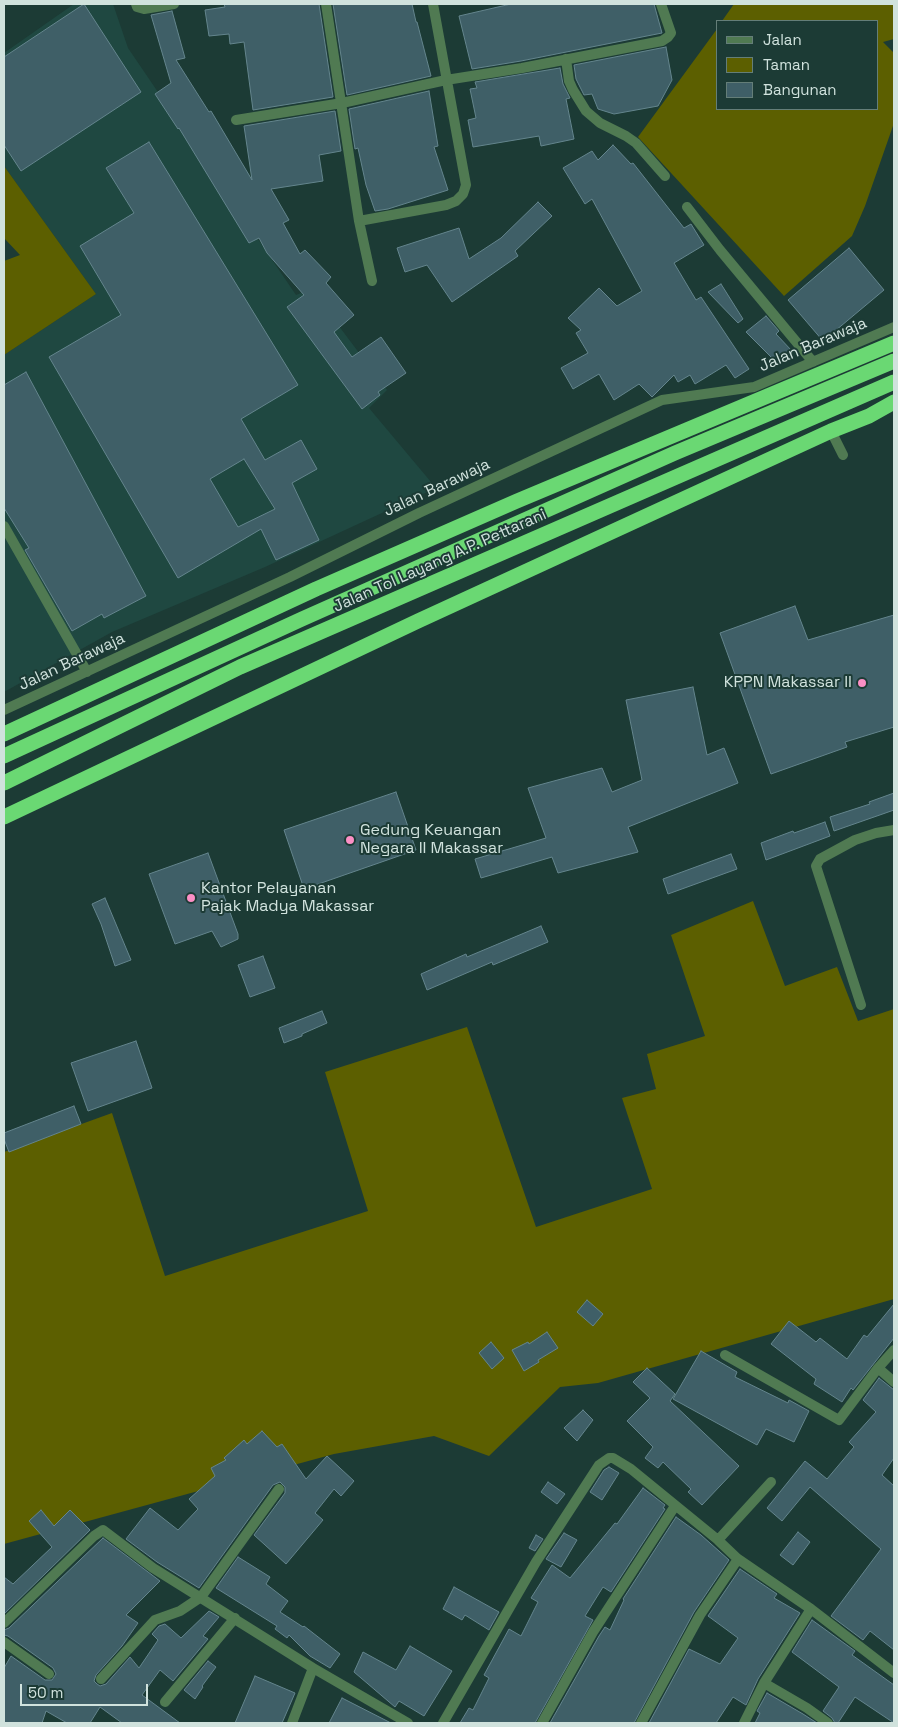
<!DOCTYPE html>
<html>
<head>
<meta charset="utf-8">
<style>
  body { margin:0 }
  #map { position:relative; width:898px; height:1727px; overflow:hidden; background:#1c3b35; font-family:"Space Grotesk",sans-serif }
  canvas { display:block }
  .frame { position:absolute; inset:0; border:5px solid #d0e2dd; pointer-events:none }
  .legend { position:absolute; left:716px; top:20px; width:162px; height:90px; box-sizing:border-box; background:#1c3b35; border:1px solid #647e78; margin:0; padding:6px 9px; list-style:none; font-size:15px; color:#d0e2dd }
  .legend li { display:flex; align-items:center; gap:10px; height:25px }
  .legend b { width:25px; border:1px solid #647e78 }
  .scale { position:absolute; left:20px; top:1684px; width:128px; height:22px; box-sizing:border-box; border:2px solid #d0e2dd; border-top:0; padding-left:6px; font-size:15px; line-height:18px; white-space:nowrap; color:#d0e2dd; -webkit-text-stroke:4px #1c3b35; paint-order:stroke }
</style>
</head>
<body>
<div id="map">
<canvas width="898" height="1727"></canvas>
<div class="frame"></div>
<ul class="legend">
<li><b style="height:6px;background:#507a52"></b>Jalan</li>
<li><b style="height:14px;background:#5c5f00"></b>Taman</li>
<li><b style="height:14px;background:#3f5f67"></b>Bangunan</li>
</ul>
<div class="scale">50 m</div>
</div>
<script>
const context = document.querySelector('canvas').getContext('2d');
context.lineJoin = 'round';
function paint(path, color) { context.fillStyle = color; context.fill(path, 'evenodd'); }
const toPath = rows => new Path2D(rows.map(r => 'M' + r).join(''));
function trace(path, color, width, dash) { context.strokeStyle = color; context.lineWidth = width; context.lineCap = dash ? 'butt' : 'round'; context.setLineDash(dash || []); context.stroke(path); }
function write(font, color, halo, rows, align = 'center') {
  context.font = font + ' "Space Grotesk",sans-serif'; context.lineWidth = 4; context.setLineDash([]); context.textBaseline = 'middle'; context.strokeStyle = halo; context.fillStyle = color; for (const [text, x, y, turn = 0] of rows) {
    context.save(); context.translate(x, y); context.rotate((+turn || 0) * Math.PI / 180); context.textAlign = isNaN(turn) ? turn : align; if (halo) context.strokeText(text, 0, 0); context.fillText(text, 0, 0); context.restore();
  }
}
const built = toPath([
  [74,4,113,4,128,48,296,295,311,289,387,390,369,408,436,488,265,567,112,632,4,692,4,355,96,294,4,166,4,53]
]);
const green = toPath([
  [734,4,894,4,894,39,883,42,894,53,894,123,865,206,852,236,784,296,638,137,717,29,717,109,877,109,877,21,722,21],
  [4,166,96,294,4,355,4,261,20,255,4,238],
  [753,901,785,986,837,967,858,1021,894,1009,894,1299,598,1383,560,1387,489,1456,434,1436,334,1454,4,1544,4,1152,112,1113,165,1276,368,1211,325,1072,467,1027,536,1227,652,1189,622,1098,656,1089,647,1054,705,1036,671,935]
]);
const building = toPath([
  [84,4,141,92,21,171,4,145,4,57,84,4],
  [224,4,319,4,333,97,253,110,244,42,230,44,229,34,209,36,205,10,225,7,224,4],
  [333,4,412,4,416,22,417,22,431,76,347,95,333,4],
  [511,4,654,4,662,33,521,61,472,69,459,16,511,4],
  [172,11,185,58,176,60,209,112,211,111,252,180,244,126,335,111,341,151,319,155,323,181,271,189,289,220,283,223,300,254,305,250,331,277,326,283,354,315,334,332,352,357,381,337,406,373,378,392,380,395,362,409,287,307,304,295,267,253,259,238,249,243,179,128,178,129,155,94,171,83,151,15,172,11],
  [666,47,672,80,658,106,614,114,598,109,592,94,584,95,576,79,574,65,666,47],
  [560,68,563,84,570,98,566,99,574,139,541,146,539,136,473,147,468,120,476,118,470,89,477,88,475,82,560,68],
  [429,91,438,146,434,147,448,190,388,209,375,211,366,185,358,148,355,149,349,109,429,91],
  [149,142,298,385,241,419,265,460,301,440,317,469,292,483,319,540,276,560,261,529,178,578,49,357,121,315,80,246,134,213,106,168,149,142],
  [244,459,275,509,238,527,210,479,244,459],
  [613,145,631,164,633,163,684,228,691,224,704,245,674,263,696,300,701,297,749,369,735,378,726,365,695,384,690,375,678,382,674,375,652,397,639,384,614,400,599,374,573,389,561,368,588,353,576,333,581,330,568,318,599,288,617,306,642,291,592,199,585,204,563,168,592,151,598,160,613,145],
  [538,202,552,216,515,251,518,256,452,302,427,265,405,272,397,248,459,228,469,259,501,238,538,202],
  [849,248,884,290,823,341,788,300,849,248],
  [721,284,743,319,738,323,708,292,721,284],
  [766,316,779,331,776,334,792,351,779,365,746,332,766,316],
  [26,372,146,596,104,618,102,614,72,631,25,550,29,548,4,508,4,385,26,372],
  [795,606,808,640,894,615,894,727,845,742,847,747,771,774,720,633,795,606],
  [693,687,707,755,724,748,738,783,628,827,638,852,558,873,552,857,481,878,475,859,546,838,528,788,602,768,612,792,642,780,626,700,693,687],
  [396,792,416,850,304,889,284,830,396,792],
  [894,793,894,810,834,831,830,817,870,804,869,802,894,793],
  [825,822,830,836,766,860,761,843,793,831,794,833,825,822],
  [208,853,238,934,238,939,221,947,212,931,175,944,149,874,208,853],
  [731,854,737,869,668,894,663,879,731,854],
  [105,898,131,960,115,966,101,924,92,904,105,898],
  [541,926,548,942,493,965,492,962,427,990,421,974,466,954,467,957,541,926],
  [263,956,275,988,250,997,238,965,263,956],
  [322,1011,327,1023,302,1034,302,1036,284,1043,279,1028,322,1011],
  [136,1041,152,1088,88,1111,71,1063,136,1041],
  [74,1106,81,1124,9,1152,4,1139,4,1133,74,1106],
  [587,1300,603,1314,593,1326,577,1312,587,1300],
  [894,1304,894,1338,853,1390,851,1388,842,1402,814,1384,816,1379,771,1344,789,1321,816,1342,820,1338,847,1359,864,1335,867,1337,894,1304],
  [547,1332,558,1348,538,1360,539,1362,524,1371,512,1350,528,1342,529,1344,547,1332],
  [491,1342,504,1358,492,1369,479,1353,491,1342],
  [701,1351,737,1372,735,1377,788,1403,789,1400,809,1411,794,1442,766,1429,757,1445,673,1399,701,1351],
  [647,1368,675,1394,670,1401,739,1466,702,1505,688,1492,691,1489,663,1462,658,1468,645,1458,653,1447,627,1421,650,1398,633,1382,647,1368],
  [879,1378,894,1390,894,1458,882,1475,894,1486,894,1650,870,1631,863,1640,831,1616,881,1549,810,1487,782,1521,767,1508,805,1461,827,1479,854,1447,849,1442,876,1412,863,1400,879,1378],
  [583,1410,593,1420,577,1441,564,1428,583,1410],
  [262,1431,277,1447,282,1444,306,1479,327,1456,354,1481,341,1496,334,1489,315,1513,323,1520,286,1564,254,1535,285,1493,285,1487,280,1482,273,1485,199,1588,157,1562,126,1539,150,1508,178,1530,198,1509,189,1499,215,1476,211,1468,226,1460,224,1458,244,1440,247,1444,262,1431],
  [609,1467,619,1473,602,1500,590,1492,604,1470,609,1467],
  [548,1482,565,1494,557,1504,541,1492,548,1482],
  [643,1488,665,1505,663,1508,665,1509,611,1592,603,1587,585,1616,593,1620,535,1723,460,1723,469,1708,473,1710,489,1678,484,1675,509,1629,521,1636,538,1602,531,1598,552,1565,570,1578,615,1523,617,1524,643,1488],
  [41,1510,54,1526,70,1510,90,1530,4,1614,4,1577,13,1584,52,1547,29,1521,41,1510],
  [676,1517,701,1535,729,1560,694,1612,634,1723,550,1723,599,1636,605,1627,610,1630,624,1600,623,1599,676,1517],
  [798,1532,810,1542,793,1565,780,1555,798,1532],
  [564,1533,577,1540,561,1567,546,1559,564,1533],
  [536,1535,543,1539,535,1551,529,1548,536,1535],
  [103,1538,160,1581,126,1615,138,1623,122,1646,96,1675,94,1681,97,1684,100,1686,106,1684,130,1657,139,1668,158,1640,152,1634,159,1626,165,1624,181,1638,209,1611,219,1617,203,1636,208,1639,173,1681,160,1670,142,1695,180,1723,122,1723,100,1707,90,1723,67,1723,46,1711,42,1723,4,1723,4,1668,11,1656,45,1680,52,1680,56,1674,53,1668,8,1636,4,1635,4,1630,9,1628,103,1538],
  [238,1557,270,1577,266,1584,288,1601,280,1612,303,1627,304,1626,340,1654,330,1668,310,1656,289,1635,287,1638,275,1629,277,1626,216,1588,238,1557],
  [740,1569,777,1594,774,1598,800,1613,758,1679,746,1705,733,1697,716,1723,649,1723,689,1649,720,1664,738,1638,708,1616,740,1569],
  [454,1587,499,1612,489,1630,465,1615,462,1620,443,1609,454,1587],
  [812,1620,855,1651,852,1655,894,1685,894,1723,855,1697,838,1723,835,1723,832,1718,823,1711,839,1687,792,1652,812,1620],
  [410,1646,452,1671,424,1716,399,1701,395,1707,354,1672,363,1652,396,1670,410,1646],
  [208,1661,216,1667,202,1686,203,1687,195,1699,184,1690,208,1661],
  [255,1676,295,1693,282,1723,235,1723,255,1676],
  [767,1693,803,1714,817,1723,755,1723,760,1713,757,1711,767,1693],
  [342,1698,391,1723,329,1723,342,1698]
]);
const street = toPath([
  [136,4,137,7,144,9,174,4],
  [326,4,359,221,372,281],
  [566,59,569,81,573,90,586,111,600,123,626,136,636,143,665,176],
  [236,120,342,103,446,80,522,68,662,41,668,37,671,33,661,4],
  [687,207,720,250,813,362],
  [359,221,446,205,456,201,463,194,466,185,433,4],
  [831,431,843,455],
  [4,526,87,672],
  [4,710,290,577,419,513,662,400,754,387,894,327],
  [861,1005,816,866,820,859,855,840,876,833,894,830],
  [725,1355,839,1420,878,1368,894,1350],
  [878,1368,894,1382],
  [718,1540,771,1482],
  [4,1623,94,1536,103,1530,153,1568,313,1668,408,1723],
  [4,1642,49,1674],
  [101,1679,155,1620,180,1611,201,1597,279,1489],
  [764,1683,807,1708,828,1723],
  [165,1702,235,1618],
  [292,1723,313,1668],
  [443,1723,536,1562,599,1465,609,1458,613,1458,631,1469,718,1540,738,1559,811,1609,894,1673],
  [542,1723,593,1632,675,1506],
  [641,1723,700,1615,738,1559],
  [744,1723,764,1683,811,1609]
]);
const highway = toPath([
  [4,734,316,589,517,501,894,343],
  [4,756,302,619,675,453,894,361],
  [4,783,240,667,894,382],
  [4,817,418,621,831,431,869,416,894,402]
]);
const markers = [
  [862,683,5,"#fb8fc5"],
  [350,840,5,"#fb8fc5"],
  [191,898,5,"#fb8fc5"]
];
const streetNames = [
  ["Jalan Barawaja",813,345,-23],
  ["Jalan Barawaja",437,488,-25],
  ["Jalan Tol Layang A.P. Pettarani",440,561,-24],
  ["Jalan Barawaja",72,662,-25]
];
const poiNames = [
  ["KPPN Makassar II",852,683,"right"],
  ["Gedung Keuangan",360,831],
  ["Negara II Makassar",360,849],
  ["Kantor Pelayanan",201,889],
  ["Pajak Madya Makassar",201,907]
];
paint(built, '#1f4841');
paint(green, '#5c5f00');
paint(building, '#3f5f67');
trace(building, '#64858d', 1);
trace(street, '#507a52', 10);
trace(highway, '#6ad873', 15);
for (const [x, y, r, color] of markers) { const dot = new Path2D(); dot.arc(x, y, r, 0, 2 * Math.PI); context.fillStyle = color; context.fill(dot); trace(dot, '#1c3b35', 2); }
write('16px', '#d0e2dd', '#1c3b35', streetNames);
write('16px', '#d0e2dd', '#1c3b35', poiNames, 'left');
</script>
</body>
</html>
